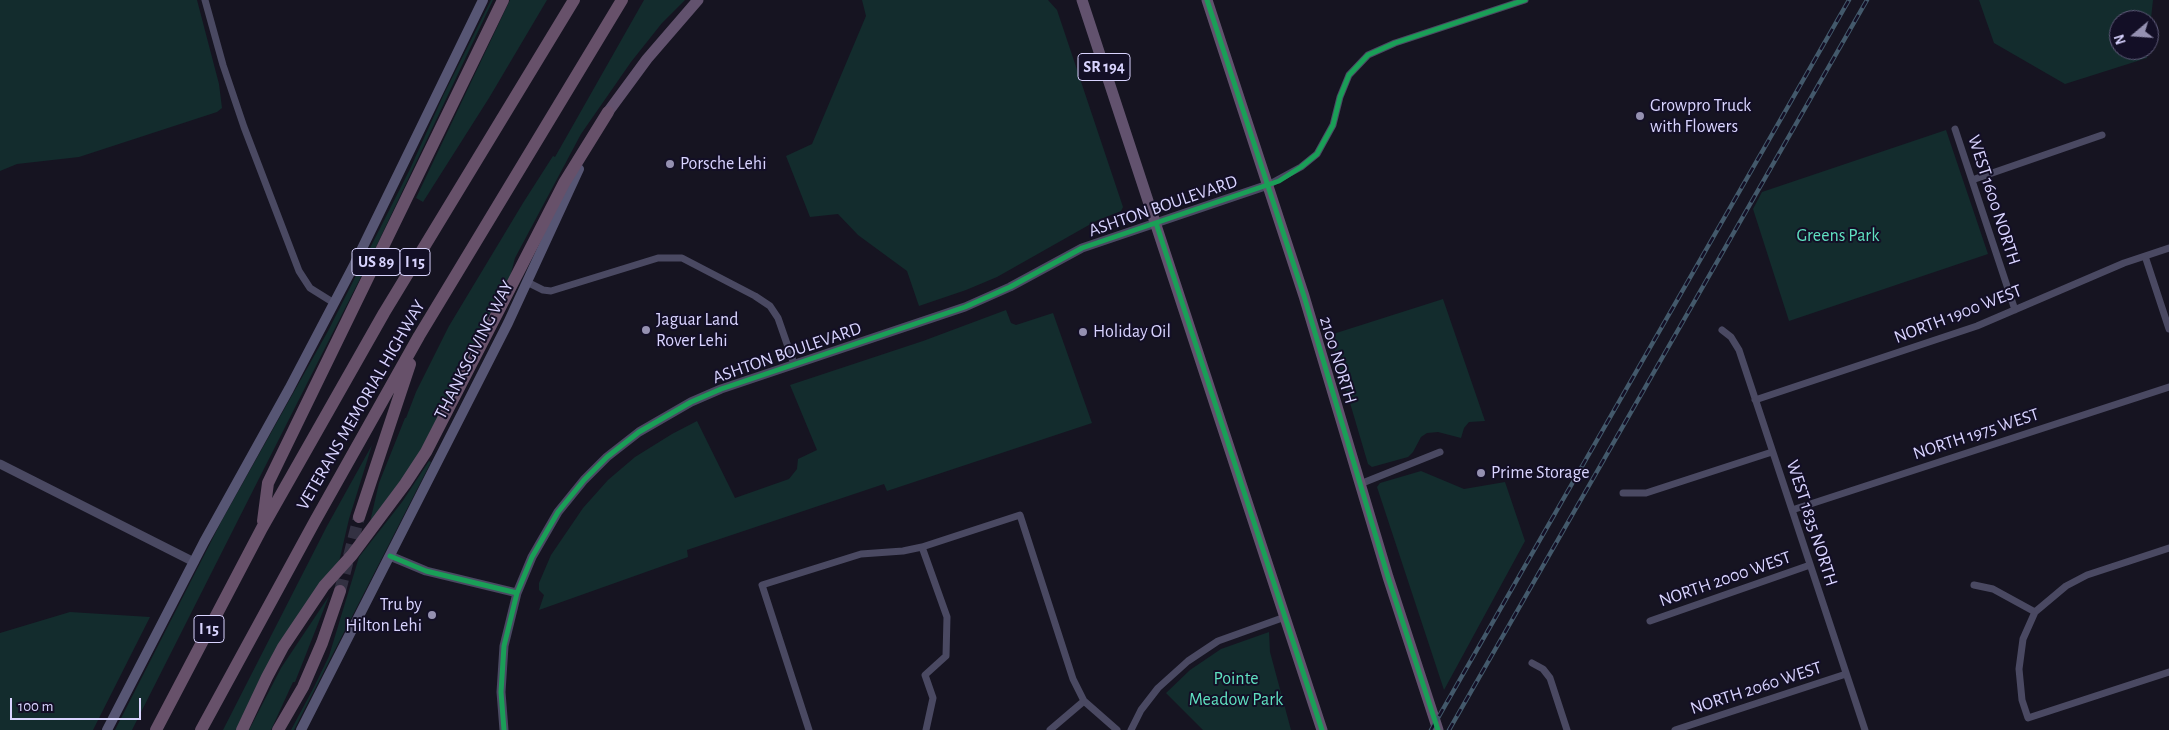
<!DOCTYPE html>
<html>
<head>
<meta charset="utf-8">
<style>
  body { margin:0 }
  #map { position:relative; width:2169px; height:730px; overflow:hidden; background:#161421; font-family:"Alegreya Sans",sans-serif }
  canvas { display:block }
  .north { position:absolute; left:2109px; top:10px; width:50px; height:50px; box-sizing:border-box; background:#130f26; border:1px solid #625e7d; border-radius:50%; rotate:252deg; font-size:14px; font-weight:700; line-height:20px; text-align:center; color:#d9d4ff }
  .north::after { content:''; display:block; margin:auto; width:18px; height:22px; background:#9591b1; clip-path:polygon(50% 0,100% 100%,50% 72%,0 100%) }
  .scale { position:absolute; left:10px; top:698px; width:131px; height:22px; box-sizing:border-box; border:2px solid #d9d4ff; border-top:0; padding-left:6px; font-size:15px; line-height:18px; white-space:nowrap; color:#d9d4ff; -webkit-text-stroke:4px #130f26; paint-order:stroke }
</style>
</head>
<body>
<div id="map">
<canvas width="2169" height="730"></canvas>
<div class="north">N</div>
<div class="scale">100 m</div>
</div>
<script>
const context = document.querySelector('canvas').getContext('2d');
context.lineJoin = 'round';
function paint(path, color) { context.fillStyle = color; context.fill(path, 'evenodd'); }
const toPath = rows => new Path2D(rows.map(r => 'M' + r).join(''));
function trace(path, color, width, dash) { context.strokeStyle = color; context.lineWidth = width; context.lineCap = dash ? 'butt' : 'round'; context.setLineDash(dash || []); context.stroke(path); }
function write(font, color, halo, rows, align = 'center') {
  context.font = font + ' "Alegreya Sans",sans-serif'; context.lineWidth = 4; context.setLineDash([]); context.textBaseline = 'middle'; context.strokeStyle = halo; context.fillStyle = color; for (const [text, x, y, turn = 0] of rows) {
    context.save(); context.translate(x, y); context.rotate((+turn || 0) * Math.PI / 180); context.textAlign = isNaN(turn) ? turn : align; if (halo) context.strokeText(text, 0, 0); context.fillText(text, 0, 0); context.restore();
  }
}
const green = toPath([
  [0,0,197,0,219,84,222,108,217,112,79,157,17,164,0,171],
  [491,0,493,0,374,251,132,730,115,730,221,522,328,331,410,169,443,96],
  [510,0,547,0,489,98,423,202,416,198],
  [644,0,685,0,662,23,631,62,581,134,515,258,509,281,422,448,411,467,370,522,379,483,405,418,406,418,416,392,449,326,523,203,553,156,555,157],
  [862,0,1048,0,1057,10,1123,207,1121,211,1096,221,997,277,966,290,919,306,907,271,858,235,838,214,810,217,786,156,812,144,866,16],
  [1979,0,2153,0,2149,37,2149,20,2119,20,2119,50,2148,50,2147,58,2065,84,1994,43],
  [1946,130,1988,254,1789,321,1753,209,1762,192],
  [1443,299,1485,421,1469,422,1464,428,1461,438,1438,432,1427,433,1421,437,1413,452,1408,457,1372,467,1368,464,1330,335],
  [1006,310,1011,323,1016,325,1053,313,1092,423,887,491,884,484,687,550,688,557,539,610,544,595,539,590,539,583,551,555,583,508,608,480,635,457,672,434,697,421,735,498,789,479,797,469,798,459,817,450,790,385,923,341],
  [372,445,349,519,339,562,254,693,236,730,223,730,327,526],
  [429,461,431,462,294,730,291,730,314,687,329,656,359,557,402,502],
  [1421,471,1464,489,1505,482,1525,541,1444,690,1377,487,1380,483],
  [329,596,295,682,293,682,271,730,249,730,281,668],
  [70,612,150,617,93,730,0,730,0,633],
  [1269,632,1270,652,1291,730,1203,730,1166,693,1190,670,1221,649]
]);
const motorwayTunnel = toPath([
  [340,591,359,517]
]);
const minor = toPath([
  [205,0,223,65,244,127,299,271,310,288,334,303],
  [1955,129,2015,310],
  [1972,180,2102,135],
  [1268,185,1301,167,1317,154,1333,125,1340,97,1349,75,1368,55,1395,43,1525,0],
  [2145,256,2169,329],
  [527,282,543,290,551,291,658,258,682,258,755,296,770,306,778,318,794,364],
  [1722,330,1731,337,1739,350,1865,730],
  [1755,400,1977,326,2124,263,2169,248],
  [1360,484,1440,452],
  [1623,493,1646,493,1772,452],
  [1792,510,2169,387],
  [922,547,947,617,946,656,925,675,933,698,926,730],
  [2169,548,2087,575,2066,586,2035,612,2023,639,2019,669,2022,700,2028,718,2169,672],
  [1974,585,1993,589,2035,612],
  [1650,621,1810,565],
  [1532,663,1543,669,1550,678,1567,730],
  [809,730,762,585,861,554,903,551,922,547,1020,515,1073,679,1084,701,1117,730],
  [1050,730,1084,701],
  [1131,730,1141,710,1158,688,1188,661,1218,641,1285,617],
  [1675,730,1846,674]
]);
const tertiary = toPath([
  [0,464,194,562],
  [390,556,426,571,517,593],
  [504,730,501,692,504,646,517,593,532,557,558,512,584,480,607,457,639,432,691,402,721,389,965,307,1010,287,1082,248,1268,185]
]);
const secondary = toPath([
  [107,730,204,542,289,389,354,265,483,0],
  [301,730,508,323,579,169]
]);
const trunk = toPath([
  [1082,0,1322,730],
  [1207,0,1304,296,1388,577,1438,730],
  [608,112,647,59,698,0]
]);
const motorway = toPath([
  [359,517,410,364],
  [263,521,268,483,503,0],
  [156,730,262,528,384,313,574,0],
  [201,730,315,521,419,336,622,0],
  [242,730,267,677,283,647,324,586,352,555,405,484,426,452,564,183,608,112],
  [278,730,303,687,322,643,340,591]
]);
const rail = toPath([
  [1431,730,1849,0],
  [1449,730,1867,0]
]);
const cycleway = toPath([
  [1207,0,1304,296,1388,577,1438,730],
  [1156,223,1322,730],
  [390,556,426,571,517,593],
  [504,730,501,692,504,646,517,593,532,557,558,512,584,480,607,457,639,432,691,402,721,389,965,307,1010,287,1082,248,1279,181,1301,167,1317,154,1333,125,1340,97,1349,75,1368,55,1395,43,1525,0]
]);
const markers = [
  [1640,116,5,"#9591b1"],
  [670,164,5,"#9591b1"],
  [646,330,5,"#9591b1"],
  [1083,332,5,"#9591b1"],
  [1481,473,5,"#9591b1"],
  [432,615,5,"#9591b1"]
];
const shields = [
  [1104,67,52],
  [376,262,48],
  [415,262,30],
  [209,629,30]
];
const shieldNames = [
  ["SR 194",1104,67],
  ["US 89",376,262],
  ["I 15",415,262],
  ["I 15",209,629]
];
const poiNames = [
  ["Growpro Truck",1650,106],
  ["with Flowers",1650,127],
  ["Porsche Lehi",680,164],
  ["Jaguar Land",656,320],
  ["Rover Lehi",656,341],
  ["Holiday Oil",1093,332],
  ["Prime Storage",1491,473],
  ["Tru by",422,605,"right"],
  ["Hilton Lehi",422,626,"right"]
];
const streetNames = [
  ["WEST 1600 NORTH",1994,200,72],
  ["ASHTON BOULEVARD",1163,206,-19],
  ["NORTH 1900 WEST",1958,314,-21],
  ["THANKSGIVING WAY",474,350,-63],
  ["ASHTON BOULEVARD",787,353,-19],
  ["2100 NORTH",1338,360,73],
  ["VETERANS MEMORIAL HIGHWAY",361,405,-60],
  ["NORTH 1975 WEST",1976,434,-18],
  ["WEST 1835 NORTH",1812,523,72],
  ["NORTH 2000 WEST",1725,579,-19],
  ["NORTH 2060 WEST",1756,688,-18]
];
const parkNames = [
  ["Greens Park",1838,236],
  ["Pointe",1236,679],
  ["Meadow Park",1236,700]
];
paint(green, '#132c2d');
trace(motorwayTunnel, '#333142', 12, [12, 6]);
trace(minor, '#4a4962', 7);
trace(tertiary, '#4a4962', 9);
trace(secondary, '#575674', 10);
trace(trunk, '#62526e', 11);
trace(motorway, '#67516a', 12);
trace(rail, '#43596b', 4.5);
trace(rail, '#130f26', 2.5, [8]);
trace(cycleway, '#1a9f57', 5);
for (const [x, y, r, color] of markers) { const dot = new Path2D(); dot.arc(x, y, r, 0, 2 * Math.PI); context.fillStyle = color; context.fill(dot); trace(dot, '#130f26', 2); }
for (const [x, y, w] of shields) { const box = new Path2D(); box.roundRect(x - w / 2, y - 13.5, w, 27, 4); context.fillStyle = '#130f26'; context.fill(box); trace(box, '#d9d4ff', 1); }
write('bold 16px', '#d9d4ff', null, shieldNames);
write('18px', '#d9d4ff', '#130f26', poiNames, 'left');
write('18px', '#d9d4ff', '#130f26', streetNames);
write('18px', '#5fe0c0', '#130f26', parkNames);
</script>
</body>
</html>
